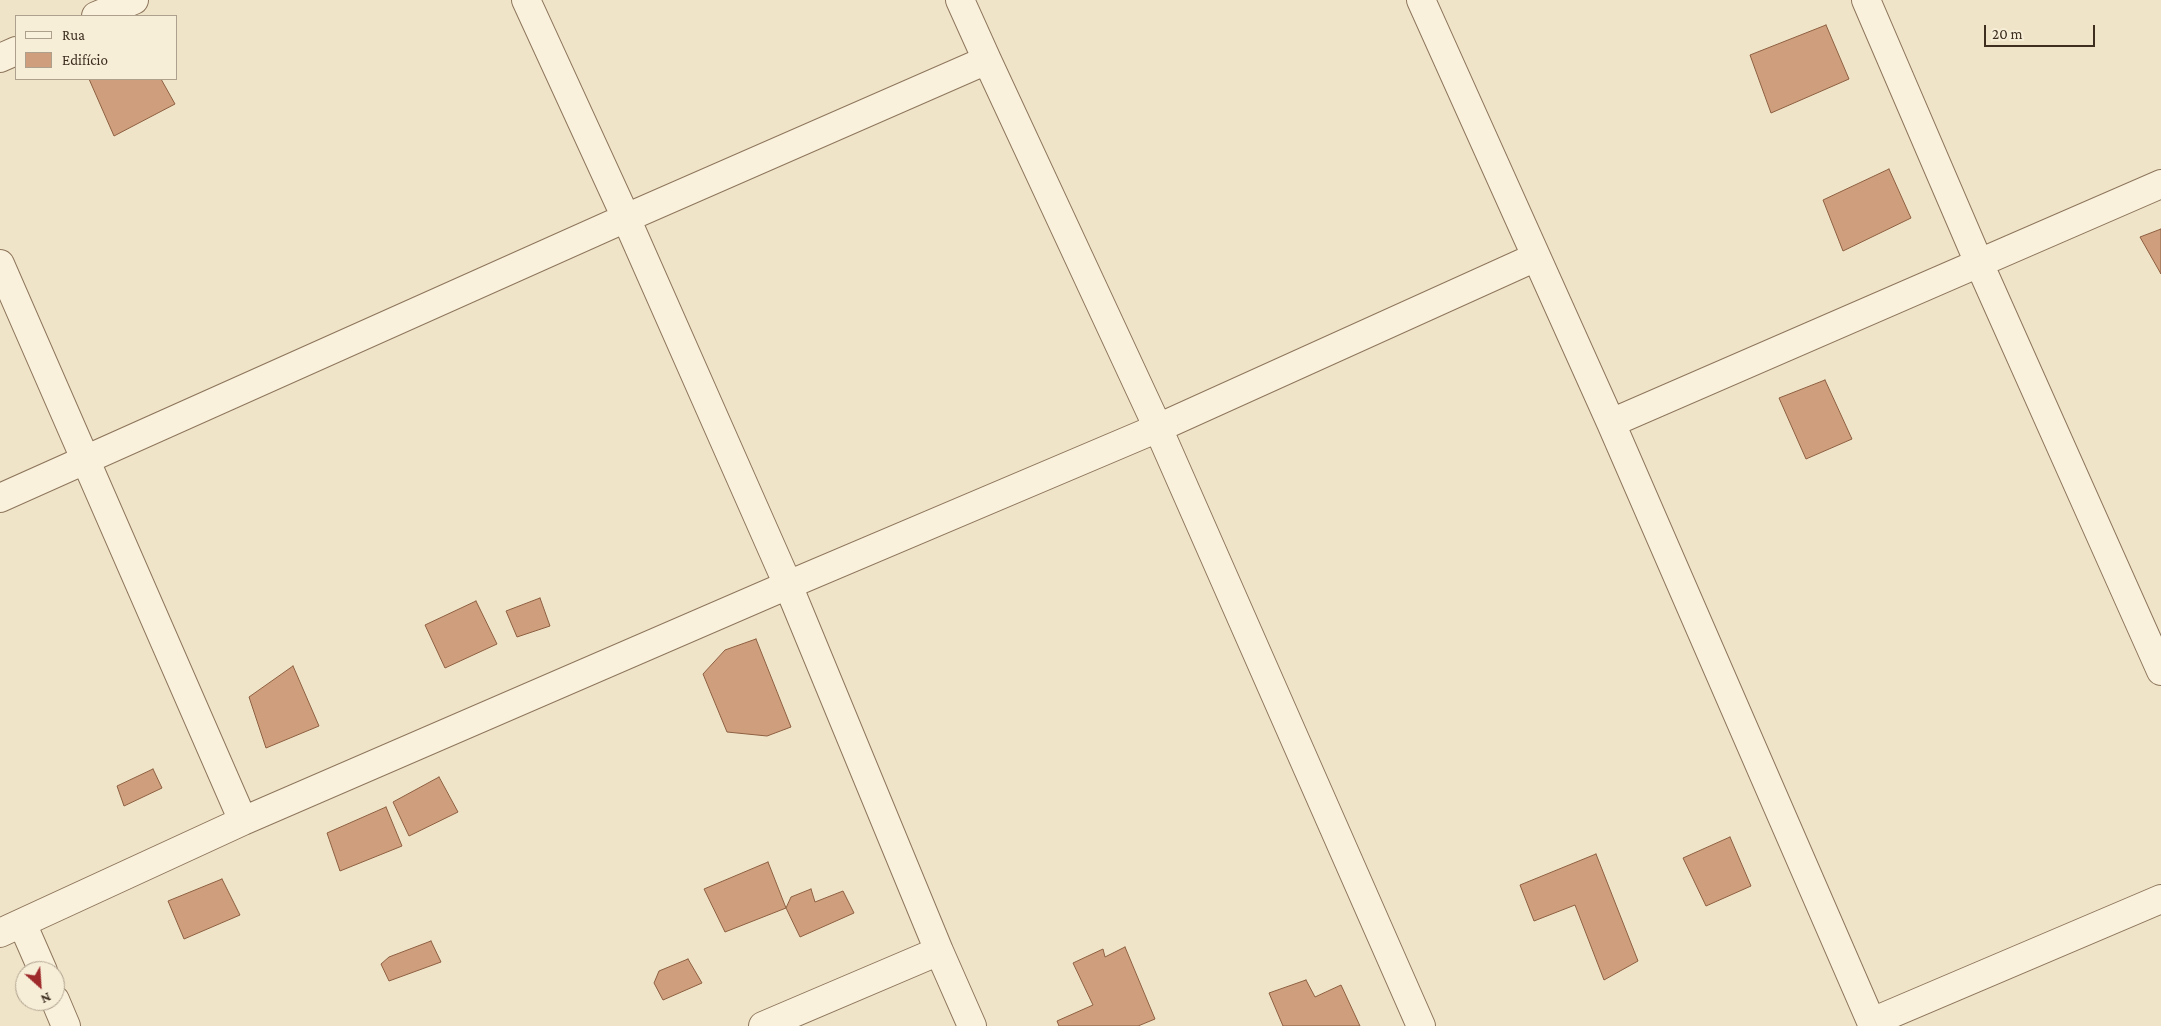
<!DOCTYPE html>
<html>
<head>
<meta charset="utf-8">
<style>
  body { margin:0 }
  #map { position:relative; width:2161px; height:1026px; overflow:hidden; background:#f0e4c8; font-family:"Crimson Pro",serif }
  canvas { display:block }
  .legend { position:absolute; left:15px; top:15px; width:162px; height:65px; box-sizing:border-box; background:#f7eed8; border:1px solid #ada18e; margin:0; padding:6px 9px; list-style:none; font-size:15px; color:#3d2e20 }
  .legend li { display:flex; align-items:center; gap:10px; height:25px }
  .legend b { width:25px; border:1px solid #ada18e }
  .north { position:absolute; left:15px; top:961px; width:50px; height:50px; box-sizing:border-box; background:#f7eed8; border:1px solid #ada18e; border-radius:50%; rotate:154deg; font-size:14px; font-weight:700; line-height:20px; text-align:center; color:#3d2e20 }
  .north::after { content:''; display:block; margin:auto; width:18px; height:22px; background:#9e2a2b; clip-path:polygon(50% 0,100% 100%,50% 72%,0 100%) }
  .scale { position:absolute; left:1984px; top:25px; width:111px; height:22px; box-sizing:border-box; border:2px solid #3d2e20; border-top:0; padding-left:6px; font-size:15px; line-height:18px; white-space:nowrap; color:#3d2e20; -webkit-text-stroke:4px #f7eed8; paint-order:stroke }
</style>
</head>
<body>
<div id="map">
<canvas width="2161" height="1026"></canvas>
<ul class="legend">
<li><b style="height:6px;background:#faf1dc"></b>Rua</li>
<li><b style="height:14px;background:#cf9f7d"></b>Edifício</li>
</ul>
<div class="north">N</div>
<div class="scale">20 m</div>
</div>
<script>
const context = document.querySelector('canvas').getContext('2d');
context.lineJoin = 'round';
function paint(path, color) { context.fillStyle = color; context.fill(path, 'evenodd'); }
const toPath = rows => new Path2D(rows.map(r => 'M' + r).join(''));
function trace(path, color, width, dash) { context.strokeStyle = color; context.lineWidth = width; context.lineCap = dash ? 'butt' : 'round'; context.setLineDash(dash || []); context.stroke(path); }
const building = toPath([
  [1826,25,1849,79,1771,113,1750,55,1826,25],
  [89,79,161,79,175,104,114,136,89,79],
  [1889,169,1911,218,1843,251,1823,200,1889,169],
  [2161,229,2161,274,2140,237,2161,229],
  [1825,380,1852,439,1806,459,1779,398,1825,380],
  [540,598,550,626,517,637,506,611,540,598],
  [476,601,497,644,445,668,425,625,476,601],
  [756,639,791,727,767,736,727,732,703,674,725,650,756,639],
  [293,666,319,726,266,748,249,697,293,666],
  [153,769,162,788,124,806,117,786,153,769],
  [439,777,458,812,409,836,393,802,439,777],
  [386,807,402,846,340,871,327,833,386,807],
  [1730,837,1751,886,1706,906,1683,858,1730,837],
  [1596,854,1638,961,1604,980,1575,905,1534,921,1520,885,1596,854],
  [768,862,786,908,725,932,704,889,768,862],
  [222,879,240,915,184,939,168,901,222,879],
  [811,889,815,902,843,891,854,913,800,937,786,908,791,897,811,889],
  [431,941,441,962,389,981,381,964,389,957,431,941],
  [1125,947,1155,1019,1138,1026,1059,1026,1057,1021,1093,1005,1073,963,1103,949,1105,957,1125,947],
  [688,959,702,983,663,1000,654,983,659,971,688,959],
  [1306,980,1315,997,1341,985,1360,1026,1283,1026,1269,993,1306,980]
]);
const street = toPath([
  [526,0,626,218,788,585,939,951,972,1026],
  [960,0,987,60,1158,428,1421,1026],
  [1421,0,1611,423,1873,1026],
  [1866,0,1979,263,2161,671],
  [96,16,134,0],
  [0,58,16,51],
  [0,264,243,821],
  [1611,423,2161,184],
  [0,498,626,218,987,60],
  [22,923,43,971],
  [0,933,243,821,788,585,1158,428,1536,257],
  [55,1000,66,1026],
  [1872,1022,2161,899],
  [763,1026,939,951]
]);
paint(building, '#cf9f7d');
trace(building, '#8d5f41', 1);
trace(street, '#8d765c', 30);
trace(street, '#faf1dc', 28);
</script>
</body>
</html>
